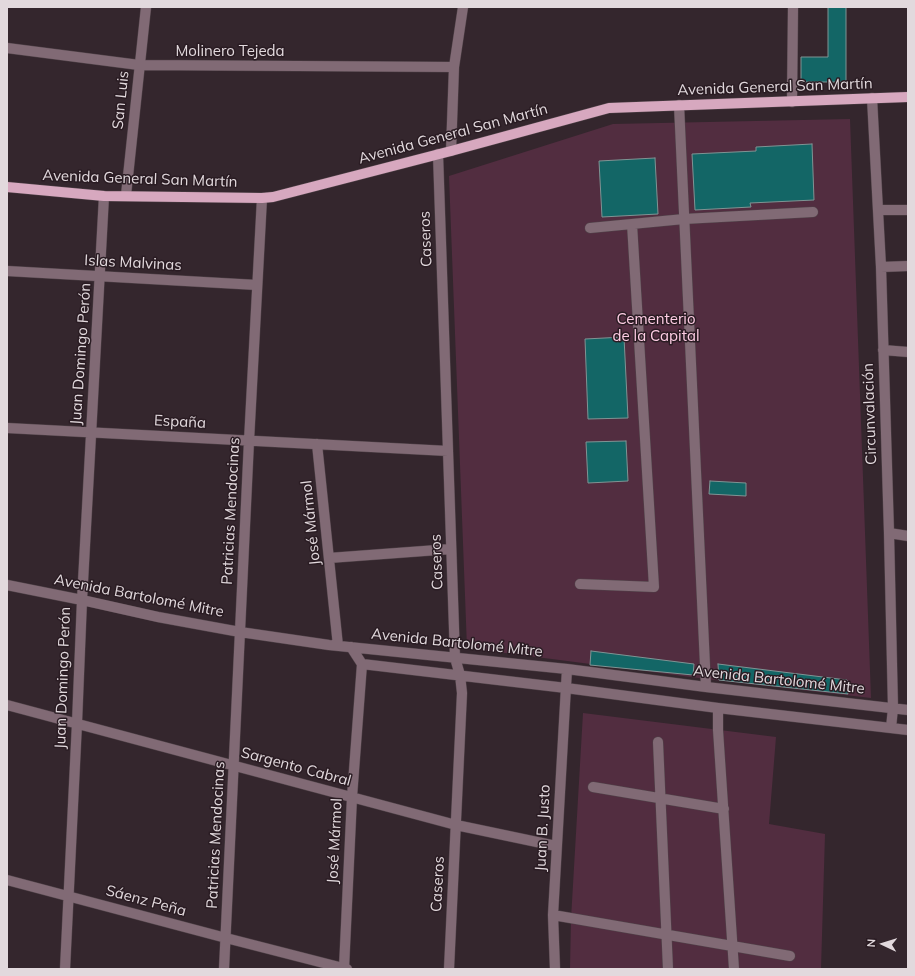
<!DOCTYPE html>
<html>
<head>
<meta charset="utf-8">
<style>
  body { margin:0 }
  #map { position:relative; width:915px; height:976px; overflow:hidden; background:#34262d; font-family:Mulish,sans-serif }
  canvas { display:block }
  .frame { position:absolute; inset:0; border:8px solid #e2d9dd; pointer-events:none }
  .north { position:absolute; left:863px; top:924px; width:40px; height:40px; -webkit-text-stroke:3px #2a1c23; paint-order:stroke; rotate:274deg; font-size:11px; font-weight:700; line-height:16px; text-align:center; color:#e2d9dd }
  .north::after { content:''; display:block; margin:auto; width:14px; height:18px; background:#e2d9dd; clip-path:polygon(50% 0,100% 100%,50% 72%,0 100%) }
</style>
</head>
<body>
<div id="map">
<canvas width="915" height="976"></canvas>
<div class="frame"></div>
<div class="north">N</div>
</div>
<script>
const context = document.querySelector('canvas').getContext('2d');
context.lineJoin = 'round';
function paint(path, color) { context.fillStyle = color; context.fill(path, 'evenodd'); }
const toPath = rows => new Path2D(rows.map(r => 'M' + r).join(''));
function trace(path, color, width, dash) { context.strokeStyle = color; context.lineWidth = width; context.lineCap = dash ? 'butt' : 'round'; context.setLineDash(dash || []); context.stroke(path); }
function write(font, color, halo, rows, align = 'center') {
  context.font = font + ' Mulish,sans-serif'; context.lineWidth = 3; context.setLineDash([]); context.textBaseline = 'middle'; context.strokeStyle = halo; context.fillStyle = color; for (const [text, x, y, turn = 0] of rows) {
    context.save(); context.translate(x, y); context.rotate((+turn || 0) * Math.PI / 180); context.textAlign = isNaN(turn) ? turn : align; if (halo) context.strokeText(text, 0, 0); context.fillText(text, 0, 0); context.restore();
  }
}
const green = toPath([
  [850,119,871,698,706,679,467,648,449,176,613,124],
  [583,713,776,737,769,824,825,834,821,969,570,969,571,919]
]);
const building = toPath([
  [828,7,846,7,846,82,801,82,801,57,828,57,828,7],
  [812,144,814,200,750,203,751,207,695,210,692,154,756,151,756,147,812,144],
  [655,158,658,214,602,217,599,161,655,158],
  [624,337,628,418,588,419,585,339,624,337],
  [626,441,628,481,588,483,586,442,626,441],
  [710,481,746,483,746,496,709,494,710,481],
  [591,651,694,664,693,675,590,665,591,651],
  [718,664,847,680,848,694,719,680,718,664]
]);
const minor = toPath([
  [7,48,139,65,454,67],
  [872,98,881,267,889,533,893,708,891,728],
  [792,102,793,7],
  [679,105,706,687],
  [451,151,454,67,463,7],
  [438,154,455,658,460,675,462,693,449,969],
  [126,195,146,7],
  [878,210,908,210],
  [590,228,684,219,813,212],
  [881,267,908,266],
  [7,271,257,285],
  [883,350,908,352],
  [7,428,448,451],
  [317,444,338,646],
  [889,533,908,536],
  [329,558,451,549],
  [580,584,654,587,632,224],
  [7,585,82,600,158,617,240,632,329,645,567,669,706,687,908,710],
  [362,664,566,688,718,708,908,730],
  [7,705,456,825,556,846],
  [718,708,718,730,734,969],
  [658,742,668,969],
  [593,787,724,809],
  [7,880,226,938,347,969],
  [553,915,790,956],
  [344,968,352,797,362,664,351,647],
  [65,969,77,723,82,600,104,196],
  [224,969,249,441,262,198],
  [555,969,553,915,567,669]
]);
const major = toPath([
  [7,187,104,196,262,198,273,197,451,151,609,108,908,97]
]);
const streetNames = [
  ["Molinero Tejeda",230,51],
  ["Avenida General San Martín",775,87,-2],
  ["San Luis",121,100,-84],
  ["Avenida General San Martín",453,134,-15],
  ["Avenida General San Martín",140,179,2],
  ["Caseros",426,239,-92],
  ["Islas Malvinas",133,263,3],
  ["Juan Domingo Perón",81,354,-86],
  ["Circunvalación",870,414,-92],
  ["España",180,422,3],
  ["Patricias Mendocinas",231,511,-87],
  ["José Mármol",311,523,-96],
  ["Caseros",437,562,-92],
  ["Avenida Bartolomé Mitre",139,596,11],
  ["Avenida Bartolomé Mitre",457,643,6],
  ["Juan Domingo Perón",63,678,-88],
  ["Avenida Bartolomé Mitre",779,680,6],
  ["Sargento Cabral",296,767,15],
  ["Juan B. Justo",543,828,-87],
  ["Patricias Mendocinas",216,835,-87],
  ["José Mármol",335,841,-87],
  ["Caseros",438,884,-87],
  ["Sáenz Peña",146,901,15]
];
const parkNames = [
  ["Cementerio",656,319],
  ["de la Capital",656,336]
];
paint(green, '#522d40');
paint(building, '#136666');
trace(building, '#7f9494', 1);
trace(minor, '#504349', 11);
trace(major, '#504349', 11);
trace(minor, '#816a75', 10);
trace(major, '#d7a8bf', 10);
write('15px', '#e2d9dd', '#2a1c23', streetNames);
write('15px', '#fecde4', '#2a1c23', parkNames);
</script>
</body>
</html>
